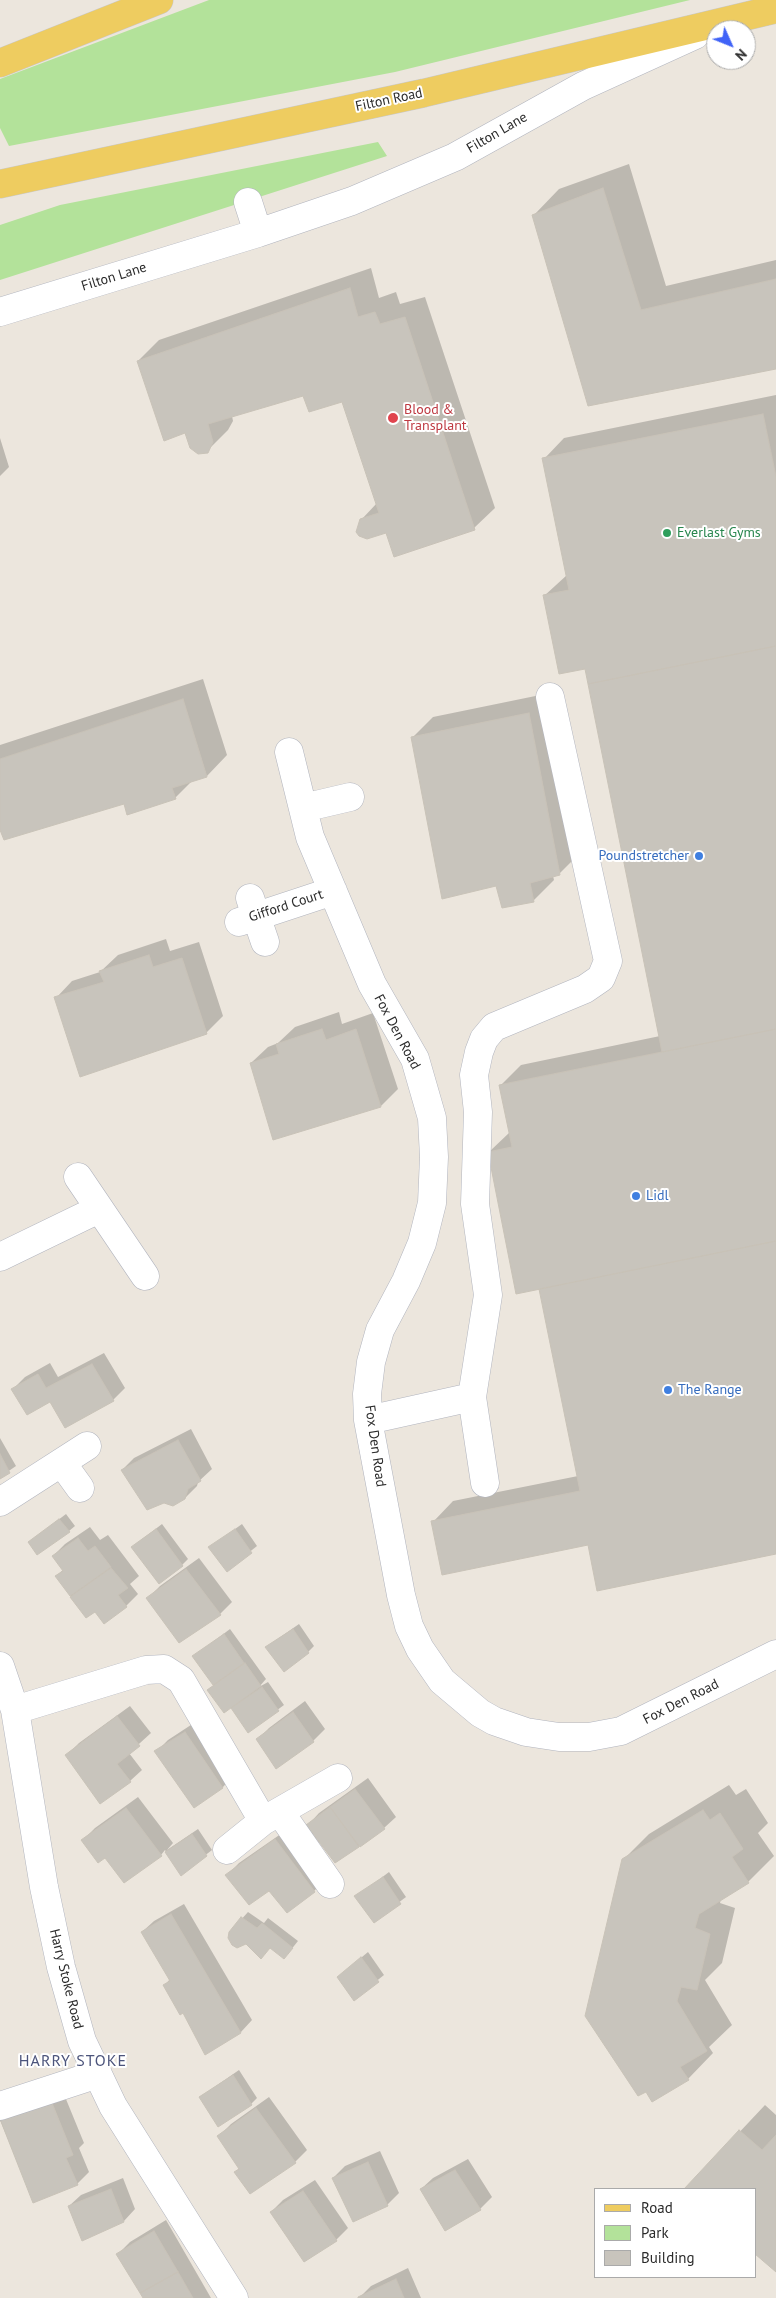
<!DOCTYPE html>
<html>
<head>
<meta charset="utf-8">
<style>
  body { margin:0 }
  #map { position:relative; width:776px; height:2298px; overflow:hidden; background:#ece6dd; font-family:"PT Sans",sans-serif }
  canvas { display:block }
  .legend { position:absolute; left:594px; top:2188px; width:162px; height:90px; box-sizing:border-box; background:#fff; border:1px solid #aaa; margin:0; padding:6px 9px; list-style:none; font-size:15px; color:#2b2b2b }
  .legend li { display:flex; align-items:center; gap:10px; height:25px }
  .legend b { width:25px; border:1px solid #aaa }
  .north { position:absolute; left:706px; top:20px; width:50px; height:50px; box-sizing:border-box; background:#fff; border:1px solid #aaa; border-radius:50%; rotate:134deg; font-size:14px; font-weight:700; line-height:20px; text-align:center; color:#2b2b2b }
  .north::after { content:''; display:block; margin:auto; width:18px; height:22px; background:#4063f7; clip-path:polygon(50% 0,100% 100%,50% 72%,0 100%) }
</style>
</head>
<body>
<div id="map">
<canvas width="776" height="2298"></canvas>
<ul class="legend">
<li><b style="height:6px;background:#eecc60"></b>Road</li>
<li><b style="height:14px;background:#b3e29a"></b>Park</li>
<li><b style="height:14px;background:#c8c4bc"></b>Building</li>
</ul>
<div class="north">N</div>
</div>
<script>
const context = document.querySelector('canvas').getContext('2d');
context.lineJoin = 'round';
function paint(path, color) { context.fillStyle = color; context.fill(path, 'evenodd'); }
const toPath = rows => new Path2D(rows.map(r => 'M' + r).join(''));
function trace(path, color, width, dash) { context.strokeStyle = color; context.lineWidth = width; context.lineCap = dash ? 'butt' : 'round'; context.setLineDash(dash || []); context.stroke(path); }
function write(font, color, halo, rows, align = 'center') {
  context.font = font + ' "PT Sans",sans-serif'; context.lineWidth = 4; context.setLineDash([]); context.textBaseline = 'middle'; context.strokeStyle = halo; context.fillStyle = color; for (const [text, x, y, turn = 0] of rows) {
    context.save(); context.translate(x, y); context.rotate((+turn || 0) * Math.PI / 180); context.textAlign = isNaN(turn) ? turn : align; if (halo) context.strokeText(text, 0, 0); context.fillText(text, 0, 0); context.restore();
  }
}
const green = toPath([
  [209,0,690,0,395,72,9,146,0,128,0,79],
  [378,142,387,156,0,280,0,225,60,205]
]);
const shadow = toPath([
  [629,164,666,286,776,260,776,368,589,404,534,215,559,189],
  [371,268,379,298,396,292,400,304,425,297,495,508,474,528,387,531,361,520,377,503,342,400,304,395,232,416,233,421,228,430,207,451,186,431,138,361,159,340],
  [776,395,776,1553,589,1544,433,1522,453,1501,578,1476,540,1287,489,1152,510,1132,500,1086,521,1065,660,1036,586,668,544,596,567,575,544,459,564,438],
  [0,438,9,467,0,476],
  [203,679,227,755,207,776,193,780,175,798,125,802,0,826,0,745],
  [550,693,580,853,559,874,553,876,554,880,534,900,497,884,412,738,433,717],
  [166,939,170,951,199,942,223,1016,206,1033,56,998,72,981,100,972,118,955],
  [339,1012,342,1024,373,1013,398,1089,381,1106,274,1138,251,1063,268,1047,278,1043,295,1027],
  [104,1353,125,1388,113,1400,50,1401,13,1389,25,1377,50,1363,58,1377],
  [191,1429,212,1469,198,1482,197,1486,185,1498,122,1470,134,1458],
  [0,1438,16,1466,0,1477],
  [66,1514,75,1526,69,1531,29,1542],
  [162,1524,188,1559,182,1565,132,1547],
  [242,1524,257,1546,227,1570,210,1547],
  [90,1527,100,1540,108,1535,139,1576,130,1584,138,1594,126,1606,95,1611,87,1617,56,1576,64,1569,53,1556,65,1544],
  [199,1558,232,1602,220,1614,148,1598,160,1586],
  [299,1624,314,1646,308,1652,266,1647],
  [230,1629,266,1679,259,1687,268,1682,284,1705,249,1731,231,1706,209,1690,214,1685,194,1656],
  [305,1701,325,1729,313,1741,257,1740,269,1728],
  [130,1706,151,1733,129,1753,142,1770,130,1781,67,1755,79,1743],
  [197,1721,234,1775,223,1787,194,1807,156,1752,168,1740],
  [368,1778,396,1817,384,1828,336,1862,308,1825,319,1813],
  [729,1785,736,1795,746,1789,768,1823,758,1833,774,1856,748,1882,721,1899,720,1903,735,1908,722,1963,705,1980,732,2025,709,2047,713,2053,688,2079,653,2100,623,1860,649,1834],
  [138,1797,173,1843,167,1850,198,1829,212,1850,181,1874,165,1850,161,1855,83,1840,95,1828],
  [288,1829,326,1879,314,1891,270,1890,227,1875,239,1863],
  [389,1872,406,1897,374,1921,356,1897],
  [184,1904,252,2020,241,2032,206,2053,183,2011,164,1986,170,1979,142,1932,154,1921],
  [248,1912,264,1923,268,1918,298,1941,290,1951,246,1942,230,1932],
  [368,1952,384,1975,354,1999,338,1977],
  [239,2070,257,2098,251,2104,200,2097],
  [61,2087,84,2143,79,2148,89,2172,77,2184,34,2202,0,2120,12,2108],
  [269,2097,307,2150,295,2162,236,2172,240,2167,219,2136,231,2124],
  [765,2105,776,2115,776,2270,755,2252,755,2189,686,2189],
  [380,2151,399,2193,387,2205,333,2178,345,2166],
  [468,2159,492,2197,480,2209,421,2189,433,2178],
  [123,2178,135,2209,124,2221,69,2206,81,2195],
  [315,2180,348,2228,336,2240,305,2261,271,2212,283,2200],
  [166,2220,211,2298,144,2298,118,2254,130,2242],
  [408,2268,421,2298,359,2298,371,2286]
]);
const building = toPath([
  [603,188,641,310,776,279,776,369,588,406,532,215,603,188],
  [350,288,358,317,375,312,380,324,405,317,475,530,394,557,386,533,367,539,359,536,356,532,360,519,379,513,342,402,309,412,303,396,208,424,213,442,208,453,198,454,190,448,185,433,164,441,137,361,350,288],
  [763,414,776,477,776,646,588,684,585,669,559,674,543,595,569,590,542,458,763,414],
  [776,646,776,1029,662,1052,588,684,776,646],
  [183,699,207,777,172,788,176,799,127,815,124,804,4,840,0,830,0,759,183,699],
  [529,713,560,875,530,883,534,902,502,908,496,886,442,899,411,737,529,713],
  [149,955,153,967,182,958,207,1034,80,1077,54,997,104,982,99,971,149,955],
  [322,1029,326,1040,356,1029,381,1107,273,1140,250,1063,279,1054,276,1044,322,1029],
  [776,1029,776,1241,516,1294,488,1152,512,1147,499,1085,776,1029],
  [776,1241,776,1554,597,1591,588,1545,442,1575,431,1521,580,1491,539,1289,776,1241],
  [92,1364,114,1401,65,1428,50,1402,27,1415,11,1389,38,1374,46,1388,92,1364],
  [178,1440,201,1481,188,1489,185,1499,173,1506,164,1503,147,1510,121,1470,178,1440],
  [0,1454,10,1473,0,1479,0,1454],
  [59,1519,70,1532,37,1555,28,1542,59,1519],
  [156,1529,183,1566,159,1584,131,1547,156,1529],
  [235,1529,252,1553,227,1572,208,1547,235,1529],
  [78,1538,88,1551,95,1546,111,1567,70,1596,55,1576,63,1571,52,1556,78,1538],
  [111,1568,128,1588,118,1595,127,1607,104,1624,95,1612,86,1618,70,1597,111,1568],
  [186,1569,221,1615,179,1643,146,1598,186,1569],
  [293,1629,309,1653,284,1672,265,1647,293,1629],
  [224,1634,244,1663,213,1685,192,1656,224,1634],
  [245,1663,261,1686,224,1713,207,1690,245,1663],
  [262,1687,279,1711,248,1733,231,1708,262,1687],
  [293,1712,314,1742,276,1769,256,1739,293,1712],
  [117,1716,140,1746,117,1764,131,1782,100,1804,65,1755,117,1716],
  [185,1732,223,1788,194,1808,154,1751,185,1732],
  [355,1789,385,1829,360,1847,330,1807,355,1789],
  [330,1807,359,1847,335,1863,306,1825,330,1807],
  [126,1808,162,1856,124,1883,105,1858,98,1863,81,1840,126,1808],
  [703,1810,710,1820,720,1813,743,1849,732,1857,749,1883,699,1914,695,1928,710,1934,697,1990,681,1987,677,2001,707,2051,680,2067,689,2080,652,2102,646,2092,638,2096,585,2016,622,1859,703,1810],
  [192,1834,207,1856,181,1876,165,1852,192,1834],
  [275,1839,315,1892,287,1913,269,1891,249,1905,225,1875,275,1839],
  [383,1877,401,1904,374,1923,354,1896,383,1877],
  [171,1914,241,2033,205,2055,183,2013,180,2015,163,1985,170,1981,141,1932,171,1914],
  [241,1917,257,1928,262,1923,293,1948,284,1959,270,1948,261,1959,246,1944,237,1948,232,1945,228,1938,229,1932,241,1917],
  [361,1957,379,1982,354,2001,337,1977,361,1957],
  [233,2075,252,2105,218,2127,199,2097,233,2075],
  [50,2098,73,2155,66,2158,78,2185,33,2203,0,2119,50,2098],
  [256,2108,296,2163,250,2194,234,2172,239,2169,217,2136,256,2108],
  [739,2130,762,2150,776,2135,776,2272,755,2254,755,2189,684,2189,739,2130],
  [368,2162,388,2206,353,2222,332,2178,368,2162],
  [455,2170,481,2210,445,2231,420,2189,455,2170],
  [111,2189,124,2222,82,2241,68,2206,111,2189],
  [303,2191,337,2241,304,2262,270,2212,303,2191],
  [154,2231,178,2272,140,2293,116,2254,154,2231],
  [178,2272,193,2298,143,2298,140,2293,178,2272],
  [396,2279,404,2298,358,2298,358,2297,396,2279]
]);
const minor = toPath([
  [248,202,258,233],
  [0,312,258,233,352,201,455,157,583,86,695,35],
  [289,752,310,837,372,984,415,1059,432,1118,434,1157,432,1203,422,1243,406,1281,380,1330,371,1362,367,1394,368,1420,401,1595,409,1626,420,1649,442,1681,480,1713,494,1721,526,1732,559,1737,589,1737,621,1731,776,1654],
  [303,808,350,797],
  [250,898,265,942],
  [239,922,333,891],
  [78,1177,145,1276],
  [0,1257,99,1209],
  [368,1420,472,1397],
  [62,1463,80,1488],
  [485,1483,472,1397,488,1295,475,1204,478,1112,474,1075,479,1052,484,1039,494,1027,585,989,601,978,608,961,550,697],
  [0,1502,87,1446],
  [0,1666,15,1710,44,1887,61,1967,82,2041,113,2106,234,2298],
  [15,1710,146,1670,164,1669,181,1680,263,1821],
  [280,1812,330,1884],
  [227,1850,263,1821,338,1778],
  [0,2106,98,2074]
]);
const major = toPath([
  [0,63,159,0],
  [0,184,424,93,776,9]
]);
const markers = [
  [393,418,6,"#e0444e"],
  [667,533,5,"#2e9e5b"],
  [699,856,5,"#3f7fe0"],
  [636,1196,5,"#3f7fe0"],
  [668,1390,5,"#3f7fe0"]
];
const streetNames = [
  ["Filton Road",389,100,-12],
  ["Filton Lane",497,133,-30],
  ["Filton Lane",114,277,-17],
  ["Gifford Court",286,906,-18],
  ["Fox Den Road",397,1032,62],
  ["Fox Den Road",375,1446,82],
  ["Fox Den Road",681,1702,-27],
  ["Harry Stoke Road",66,1979,76]
];
const healthNames = [
  ["Blood &",404,410],
  ["Transplant",404,426]
];
const leisureNames = [
  ["Everlast Gyms",677,533]
];
const shopNames = [
  ["Poundstretcher",689,856,"right"],
  ["Lidl",646,1196],
  ["The Range",678,1390]
];
const quarterNames = [
  ["HARRY STOKE",73,2061]
];
paint(green, '#b3e29a');
paint(shadow, '#0003');
paint(building, '#c8c4bc');
trace(building, '#c8c2b7', 1);
trace(minor, '#b1b4be', 29);
trace(major, '#c8c8c8', 29);
trace(minor, '#fff', 28);
trace(major, '#eecc60', 28);
for (const [x, y, r, color] of markers) { const dot = new Path2D(); dot.arc(x, y, r, 0, 2 * Math.PI); context.fillStyle = color; context.fill(dot); trace(dot, '#fff', 2); }
write('14px', '#2b2b2b', '#fff', streetNames);
write('14px', '#be3a42', '#fff', healthNames, 'left');
write('14px', '#27864d', '#fff', leisureNames, 'left');
write('14px', '#366cbe', '#fff', shopNames, 'left');
context.letterSpacing = '1px';
write('16px', '#4c547b', '#fff', quarterNames);
context.letterSpacing = '0px';
</script>
</body>
</html>
